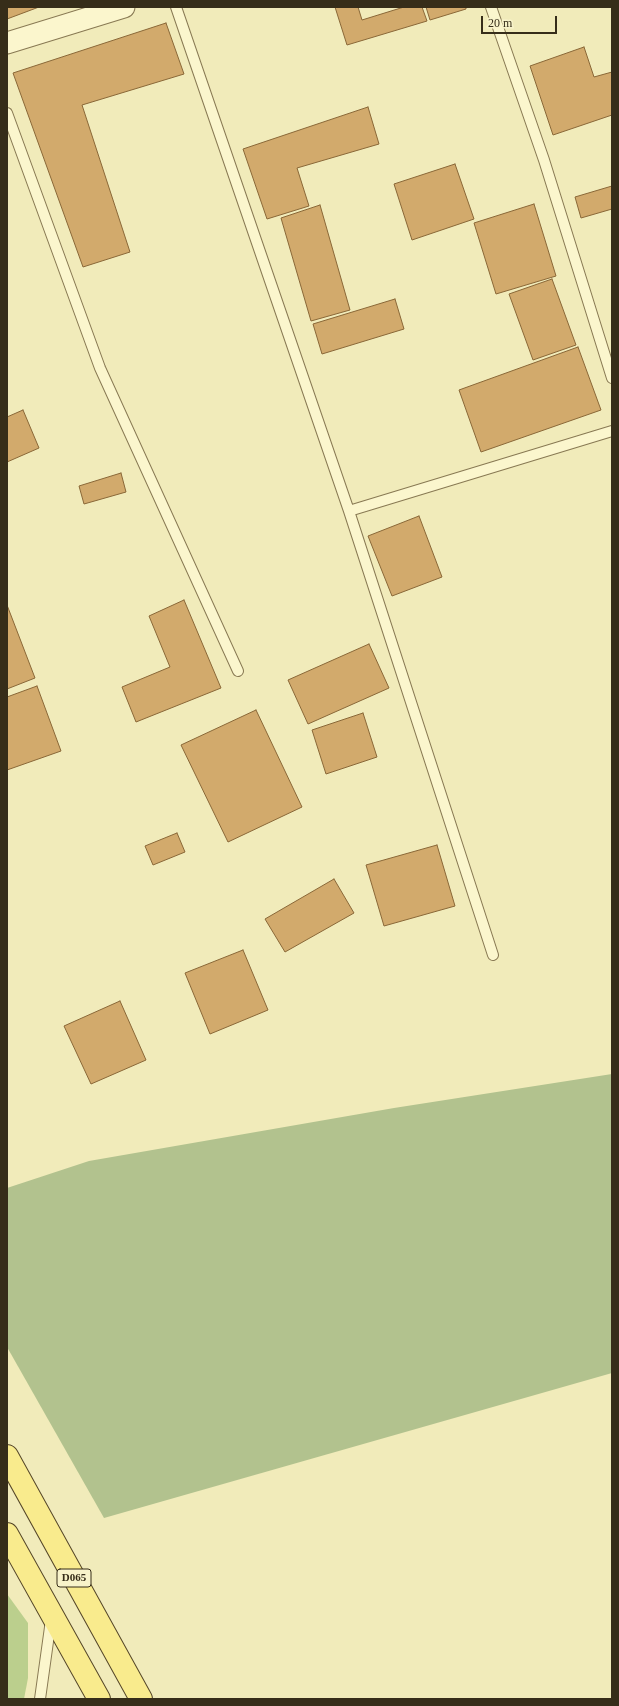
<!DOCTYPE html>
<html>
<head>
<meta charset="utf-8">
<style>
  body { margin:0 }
  #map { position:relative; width:619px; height:1706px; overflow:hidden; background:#f1ebba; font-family:"Times New Roman",serif }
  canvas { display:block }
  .frame { position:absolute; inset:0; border:8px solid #362d19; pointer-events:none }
  .scale { position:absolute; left:481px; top:16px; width:76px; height:18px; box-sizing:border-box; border:2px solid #362d19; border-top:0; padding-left:5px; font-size:12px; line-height:14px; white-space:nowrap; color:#362d19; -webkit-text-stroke:3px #f8f3ca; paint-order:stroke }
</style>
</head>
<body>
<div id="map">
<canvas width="619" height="1706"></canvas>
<div class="frame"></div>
<div class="scale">20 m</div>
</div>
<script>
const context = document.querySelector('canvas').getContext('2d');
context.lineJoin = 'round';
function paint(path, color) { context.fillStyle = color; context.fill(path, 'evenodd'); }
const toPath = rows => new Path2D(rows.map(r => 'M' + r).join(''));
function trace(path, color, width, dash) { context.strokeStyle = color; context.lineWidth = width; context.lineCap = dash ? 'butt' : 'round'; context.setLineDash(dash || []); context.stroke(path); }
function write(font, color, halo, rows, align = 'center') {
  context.font = font + ' "Times New Roman",serif'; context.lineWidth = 3; context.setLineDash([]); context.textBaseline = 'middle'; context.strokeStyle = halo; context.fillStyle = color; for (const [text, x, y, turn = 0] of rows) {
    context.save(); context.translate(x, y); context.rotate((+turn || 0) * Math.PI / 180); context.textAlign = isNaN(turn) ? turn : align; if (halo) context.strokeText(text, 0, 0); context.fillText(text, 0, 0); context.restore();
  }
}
const green = toPath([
  [7,1594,28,1623,28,1678,24,1699,7,1699]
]);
const cemetery = toPath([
  [612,1074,612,1373,104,1518,7,1347,7,1188,89,1161,394,1108]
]);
const building = toPath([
  [7,7,39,7,7,19,7,7],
  [335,7,358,7,362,20,404,7,422,7,427,21,347,45,335,7],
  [426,7,466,7,466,9,430,20,426,7],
  [166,23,184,74,82,105,130,252,83,267,13,73,166,23],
  [584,47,594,77,612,72,612,115,553,135,530,66,584,47],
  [368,107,379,144,297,168,309,206,267,219,243,149,368,107],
  [455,164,474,219,412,240,394,184,455,164],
  [612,186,612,209,581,218,575,197,612,186],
  [534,204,556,276,496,294,474,223,534,204],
  [320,205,350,310,311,321,281,218,320,205],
  [552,279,576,345,533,360,509,294,552,279],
  [395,299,404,329,322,354,313,324,395,299],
  [578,347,601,410,481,452,459,390,578,347],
  [23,410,39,448,7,462,7,417,23,410],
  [121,473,126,492,84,504,79,486,121,473],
  [419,516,442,577,392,596,368,536,419,516],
  [184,600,221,688,136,722,122,687,170,667,149,616,184,600],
  [7,605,35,678,7,689,7,605],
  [369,644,389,688,308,724,288,680,369,644],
  [37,686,61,751,7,770,7,697,37,686],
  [256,710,302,807,228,842,181,745,256,710],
  [363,713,377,757,326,774,312,730,363,713],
  [177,833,185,852,153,865,145,846,177,833],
  [437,845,455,906,384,926,366,865,437,845],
  [334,879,354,913,285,952,265,919,334,879],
  [243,950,268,1010,210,1034,185,973,243,950],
  [120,1001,146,1060,91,1084,64,1026,120,1001]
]);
const lane = toPath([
  [176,7,349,511,493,955],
  [491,7,544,160,612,378],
  [7,113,100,368,238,671],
  [349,511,612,431],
  [40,1699,51,1620]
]);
const street = toPath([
  [7,43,124,7]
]);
const primary = toPath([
  [7,1456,141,1699],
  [7,1534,99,1699]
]);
const shields = [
  [74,1578,34]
];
const shieldNames = [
  ["D065",74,1578]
];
paint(green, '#bbcf8d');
paint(cemetery, '#b2c28e');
paint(building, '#d2aa6c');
trace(building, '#896737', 1);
trace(lane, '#887953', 12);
trace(street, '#887953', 23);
trace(primary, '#554628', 24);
trace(lane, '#fbf6cd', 10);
trace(street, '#fbf6cd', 21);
trace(primary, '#f9eb8d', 22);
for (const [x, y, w] of shields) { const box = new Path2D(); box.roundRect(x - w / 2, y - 9, w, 18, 3); context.fillStyle = '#f8f3ca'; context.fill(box); trace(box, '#362d19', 1); }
write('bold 11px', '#362d19', null, shieldNames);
</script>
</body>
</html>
